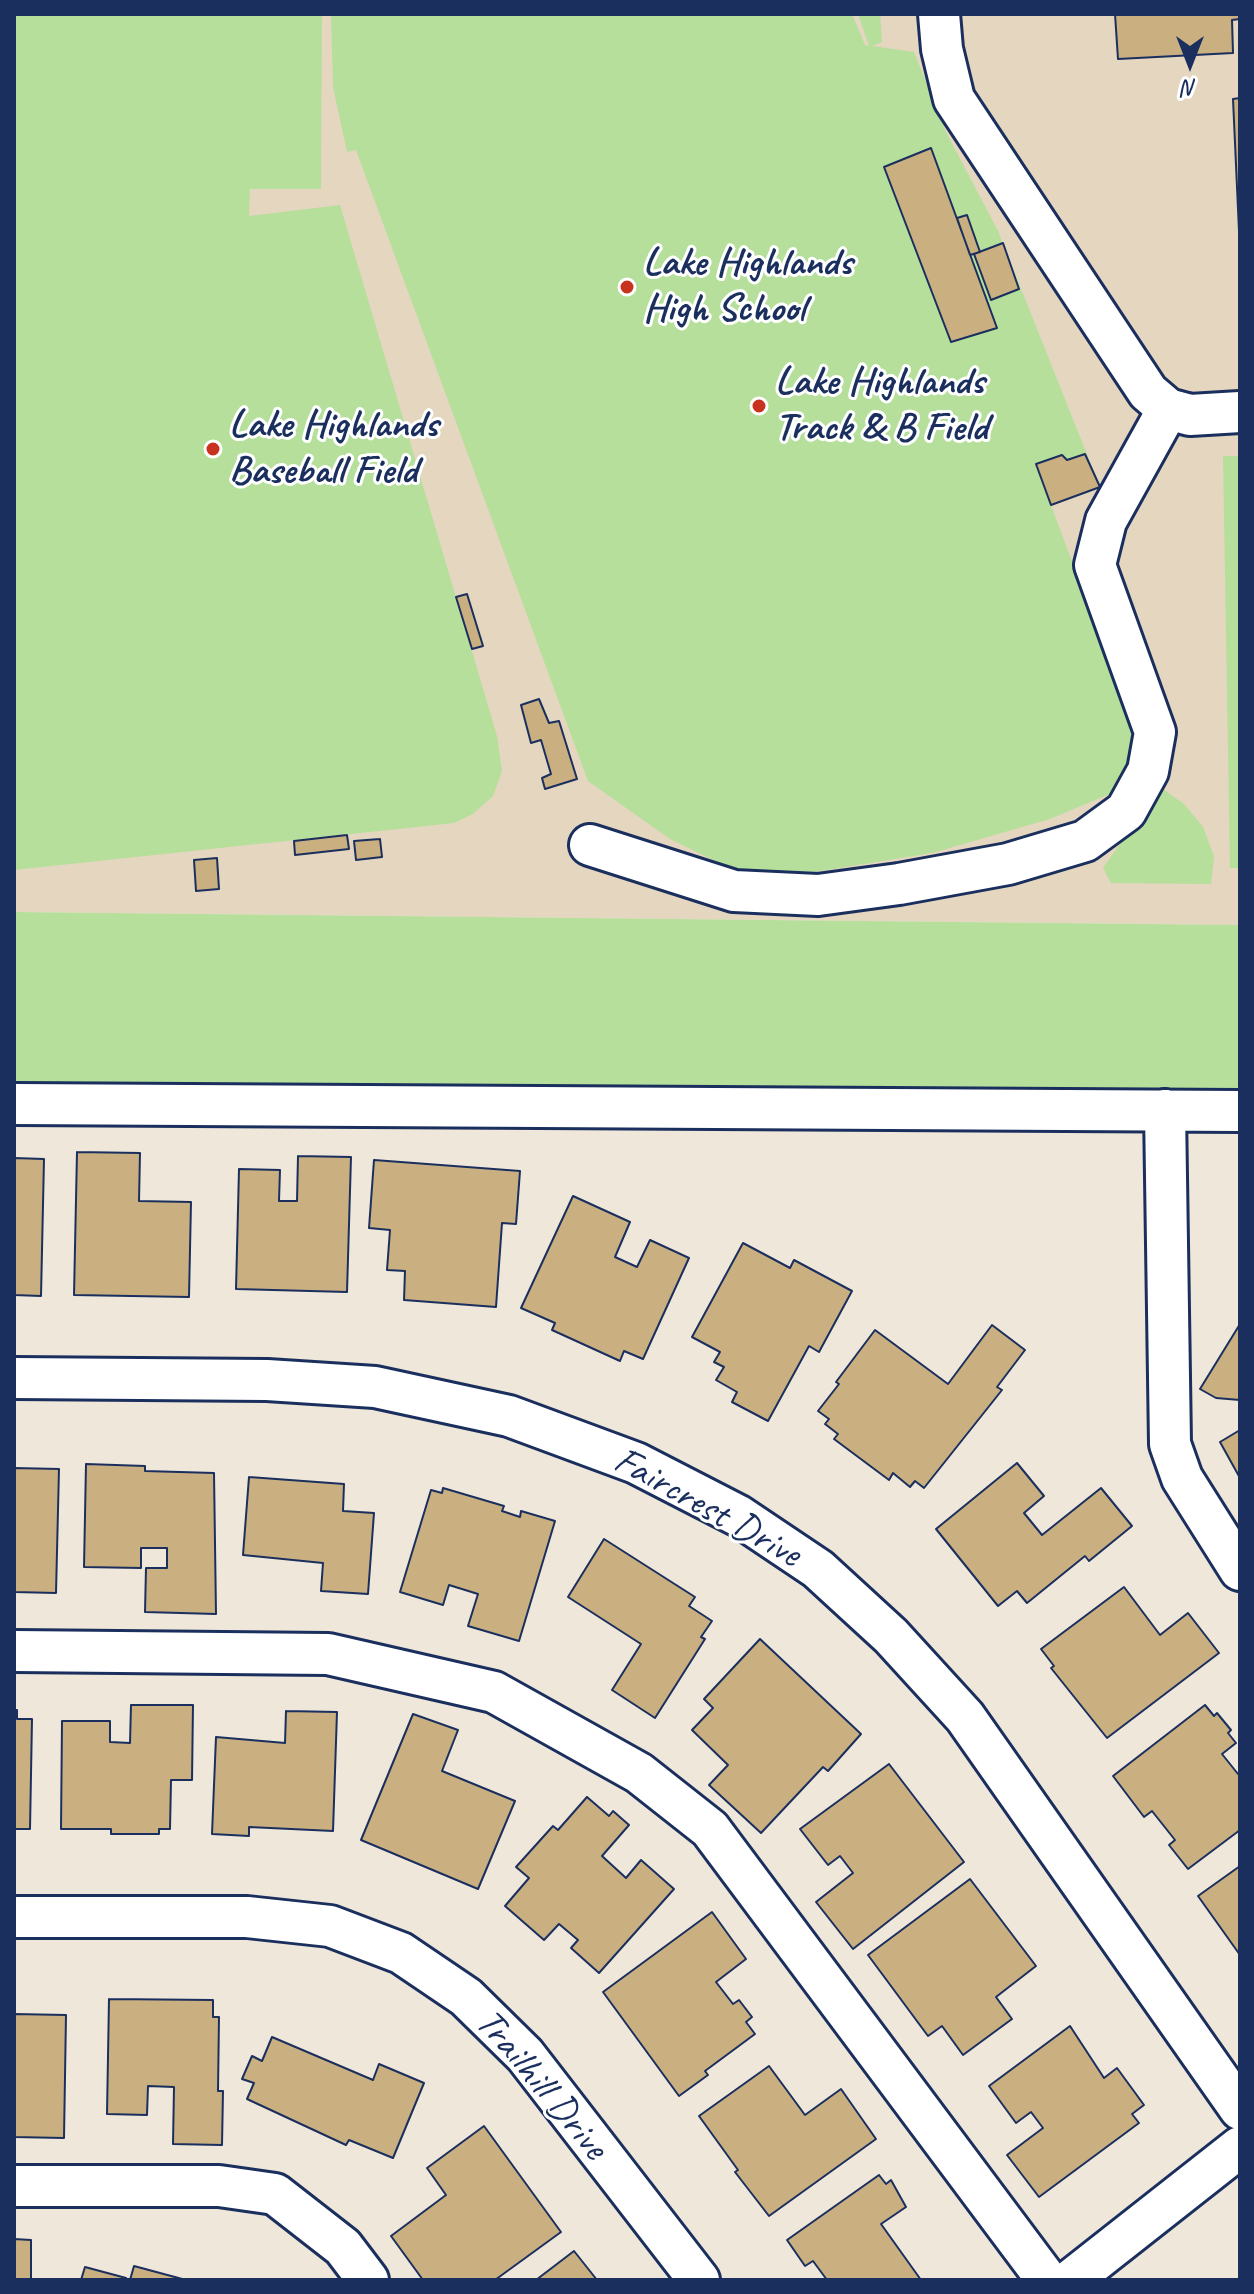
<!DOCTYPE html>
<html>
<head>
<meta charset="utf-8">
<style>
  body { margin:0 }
  #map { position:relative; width:1254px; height:2294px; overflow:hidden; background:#efe7d9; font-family:Caveat,sans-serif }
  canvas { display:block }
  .frame { position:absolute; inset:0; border:16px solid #1b2f5e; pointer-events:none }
  .north { position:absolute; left:1150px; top:24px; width:80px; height:80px; -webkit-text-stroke:6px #fff; paint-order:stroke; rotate:180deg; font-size:22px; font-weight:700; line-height:32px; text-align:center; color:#1b2f5e }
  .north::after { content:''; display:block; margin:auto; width:28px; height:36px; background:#1b2f5e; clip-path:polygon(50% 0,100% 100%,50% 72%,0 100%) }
</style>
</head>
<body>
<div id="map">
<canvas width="1254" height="2294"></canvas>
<div class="frame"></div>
<div class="north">N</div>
</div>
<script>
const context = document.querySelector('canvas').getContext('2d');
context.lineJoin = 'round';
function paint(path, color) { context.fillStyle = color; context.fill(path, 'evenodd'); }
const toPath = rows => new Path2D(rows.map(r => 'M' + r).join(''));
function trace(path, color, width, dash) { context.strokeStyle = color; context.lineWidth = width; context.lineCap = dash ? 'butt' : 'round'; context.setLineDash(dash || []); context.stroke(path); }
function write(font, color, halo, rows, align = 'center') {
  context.font = font + ' Caveat,sans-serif'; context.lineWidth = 6; context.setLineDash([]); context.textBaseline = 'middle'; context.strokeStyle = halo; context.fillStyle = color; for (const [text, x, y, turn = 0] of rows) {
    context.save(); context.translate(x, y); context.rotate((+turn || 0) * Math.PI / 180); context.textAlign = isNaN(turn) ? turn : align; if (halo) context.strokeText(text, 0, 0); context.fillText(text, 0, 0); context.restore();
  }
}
const built = toPath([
  [14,14,1240,14,1240,925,14,912]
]);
const green = toPath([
  [14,14,322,14,321,189,250,189,249,216,340,205,497,736,502,771,493,796,473,814,454,823,14,870],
  [331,14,852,14,865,45,869,46,858,14,880,14,882,42,872,46,914,52,946,132,998,231,1100,487,1051,505,1137,738,1124,788,1050,819,932,853,815,872,732,869,670,839,588,781,356,150,347,152,333,87],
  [1223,456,1240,456,1240,868,1230,868],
  [1160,787,1184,804,1203,827,1214,856,1211,884,1111,883,1103,868],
  [14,912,1240,925,1240,1111,14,1107]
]);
const building = toPath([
  [1115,14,1240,14,1240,19,1232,20,1233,53,1118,59,1115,14],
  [1240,98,1240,253,1233,99,1240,98],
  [931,148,997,328,951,342,884,167,931,148],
  [967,215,980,252,970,255,957,218,967,215],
  [1003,243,1019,289,991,300,974,254,1003,243],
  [1085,454,1100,487,1051,505,1036,464,1062,455,1067,460,1085,454],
  [467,594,483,646,472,649,456,597,467,594],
  [539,699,549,723,559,721,577,779,545,789,542,778,551,774,541,740,531,743,521,705,539,699],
  [347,835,349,849,295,855,294,841,347,835],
  [380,839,382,857,356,860,354,841,380,839],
  [217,858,219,889,196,891,194,860,217,858],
  [77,1152,140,1153,139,1201,191,1202,189,1297,74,1295,77,1152],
  [298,1156,351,1157,347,1292,236,1289,239,1169,280,1170,279,1201,297,1201,298,1156],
  [14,1158,44,1159,41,1296,14,1295,14,1158],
  [374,1160,520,1171,516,1224,502,1223,496,1307,404,1300,405,1271,387,1270,390,1230,369,1228,374,1160],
  [573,1196,630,1222,615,1257,637,1267,650,1240,689,1258,643,1359,624,1351,620,1361,552,1330,555,1323,521,1308,573,1196],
  [743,1243,790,1268,794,1260,852,1291,819,1352,809,1346,768,1421,732,1402,737,1392,716,1380,724,1367,714,1362,720,1352,692,1337,743,1243],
  [1240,1324,1240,1400,1216,1398,1200,1389,1240,1324],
  [992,1325,1025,1350,997,1387,1002,1390,924,1488,915,1481,910,1487,893,1473,889,1480,834,1439,838,1434,825,1424,829,1419,818,1411,839,1384,836,1382,875,1330,948,1384,992,1325],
  [1240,1430,1240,1478,1220,1442,1240,1430],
  [1017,1463,1044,1496,1024,1513,1042,1535,1101,1488,1132,1526,1089,1561,1085,1556,1027,1603,1017,1591,998,1606,936,1529,1017,1463],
  [86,1464,145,1466,145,1471,214,1473,216,1614,145,1612,146,1568,167,1568,167,1548,141,1548,141,1568,84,1567,86,1464],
  [14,1468,59,1469,56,1593,14,1592,14,1468],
  [249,1477,344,1484,343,1511,374,1513,368,1594,321,1591,323,1563,243,1555,249,1477],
  [443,1488,504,1506,502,1511,520,1517,521,1511,555,1521,519,1641,468,1626,478,1594,449,1585,443,1605,400,1592,431,1490,442,1493,443,1488],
  [604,1539,695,1597,689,1606,712,1621,701,1637,705,1639,655,1718,612,1690,641,1644,568,1597,604,1539],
  [1124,1587,1160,1635,1188,1613,1219,1653,1107,1738,1051,1668,1054,1666,1041,1649,1124,1587],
  [760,1639,861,1734,828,1771,823,1767,761,1833,709,1785,728,1765,692,1730,713,1708,704,1699,760,1639],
  [131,1705,193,1705,192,1780,171,1780,170,1829,159,1829,159,1834,111,1834,111,1829,61,1829,62,1721,110,1721,110,1742,130,1743,131,1705],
  [1205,1705,1214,1716,1217,1713,1231,1730,1228,1733,1236,1743,1222,1754,1238,1774,1240,1772,1240,1830,1188,1869,1169,1845,1175,1840,1152,1811,1144,1817,1113,1776,1205,1705],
  [14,1710,17,1710,17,1719,32,1719,30,1829,14,1829,14,1710],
  [286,1711,337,1712,333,1831,249,1827,249,1836,212,1834,216,1737,285,1743,286,1711],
  [413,1714,458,1730,442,1771,515,1801,478,1889,361,1840,413,1714],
  [889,1764,964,1862,853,1949,816,1902,853,1873,840,1856,828,1865,800,1829,889,1764],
  [587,1797,609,1816,613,1811,629,1825,602,1856,626,1878,641,1860,674,1889,599,1973,571,1948,578,1940,559,1924,544,1940,505,1906,529,1878,516,1867,553,1826,558,1830,587,1797],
  [1240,1866,1240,1955,1198,1896,1240,1866],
  [970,1879,1036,1966,996,1997,1012,2019,963,2055,942,2026,928,2036,868,1955,970,1879],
  [712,1912,746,1959,716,1982,733,2004,739,2000,752,2017,746,2022,755,2034,705,2071,708,2075,679,2096,603,1992,712,1912],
  [109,1999,213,2000,213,2017,219,2017,218,2091,223,2091,222,2145,173,2144,174,2087,148,2086,147,2115,107,2114,109,1999],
  [14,2014,66,2015,64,2138,14,2137,14,2014],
  [1070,2026,1104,2078,1117,2068,1144,2105,1132,2114,1139,2123,1039,2197,1007,2155,1043,2128,1031,2112,1016,2123,989,2086,1070,2026],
  [272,2037,373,2080,379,2064,424,2083,393,2158,349,2140,346,2145,247,2099,254,2083,242,2079,252,2056,262,2061,272,2037],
  [769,2066,805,2115,841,2089,876,2139,769,2216,735,2172,738,2170,699,2116,769,2066],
  [484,2126,561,2232,495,2280,423,2280,391,2236,446,2195,427,2168,484,2126],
  [879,2175,886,2184,891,2180,906,2207,881,2224,921,2280,827,2280,813,2261,805,2266,787,2240,879,2175],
  [14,2239,31,2240,31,2280,14,2280,14,2239],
  [574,2251,597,2280,536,2280,574,2251],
  [134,2266,186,2280,130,2280,134,2266],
  [85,2267,126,2278,126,2280,81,2280,85,2267]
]);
const minor = toPath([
  [939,14,942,49,954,99,1148,392,1168,409,1190,415,1240,412],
  [590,845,734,891,818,895,899,884,1008,864,1085,841,1126,811,1148,771,1155,732,1095,565,1106,521,1168,409],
  [14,1104,1240,1111],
  [1165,1110,1170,1444,1182,1478,1240,1570],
  [14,1378,267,1380,375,1387,509,1416,636,1463,739,1516,818,1569,891,1636,965,1717,1240,2109],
  [14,1651,328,1654,494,1692,639,1773,710,1829,1047,2280],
  [14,1917,247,1917,330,1926,401,1953,466,1997,525,2055,699,2280],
  [14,2186,219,2186,275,2194,343,2247,368,2280],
  [1071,2280,1240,2147]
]);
const markers = [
  [627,287,8,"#c8321e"],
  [759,406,8,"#c8321e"],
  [213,449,8,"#c8321e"]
];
const poiNames = [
  ["Lake Highlands",643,264],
  ["High School",643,310],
  ["Lake Highlands",775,383],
  ["Track & B Field",775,429],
  ["Lake Highlands",229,426],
  ["Baseball Field",229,472]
];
const streetNames = [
  ["Faircrest Drive",707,1508,29],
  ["Trailhill Drive",541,2085,50]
];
paint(built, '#e4d6bf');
paint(green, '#b6df9c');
paint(building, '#cab081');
trace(building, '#1b2f5e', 2);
trace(minor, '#1b2f5e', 46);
trace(minor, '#fff', 40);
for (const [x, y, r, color] of markers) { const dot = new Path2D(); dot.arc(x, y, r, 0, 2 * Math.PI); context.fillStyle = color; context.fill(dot); trace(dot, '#fff', 3); }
write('bold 40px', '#1b2f5e', '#fff', poiNames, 'left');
write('40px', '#1b2f5e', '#fff', streetNames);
</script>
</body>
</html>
